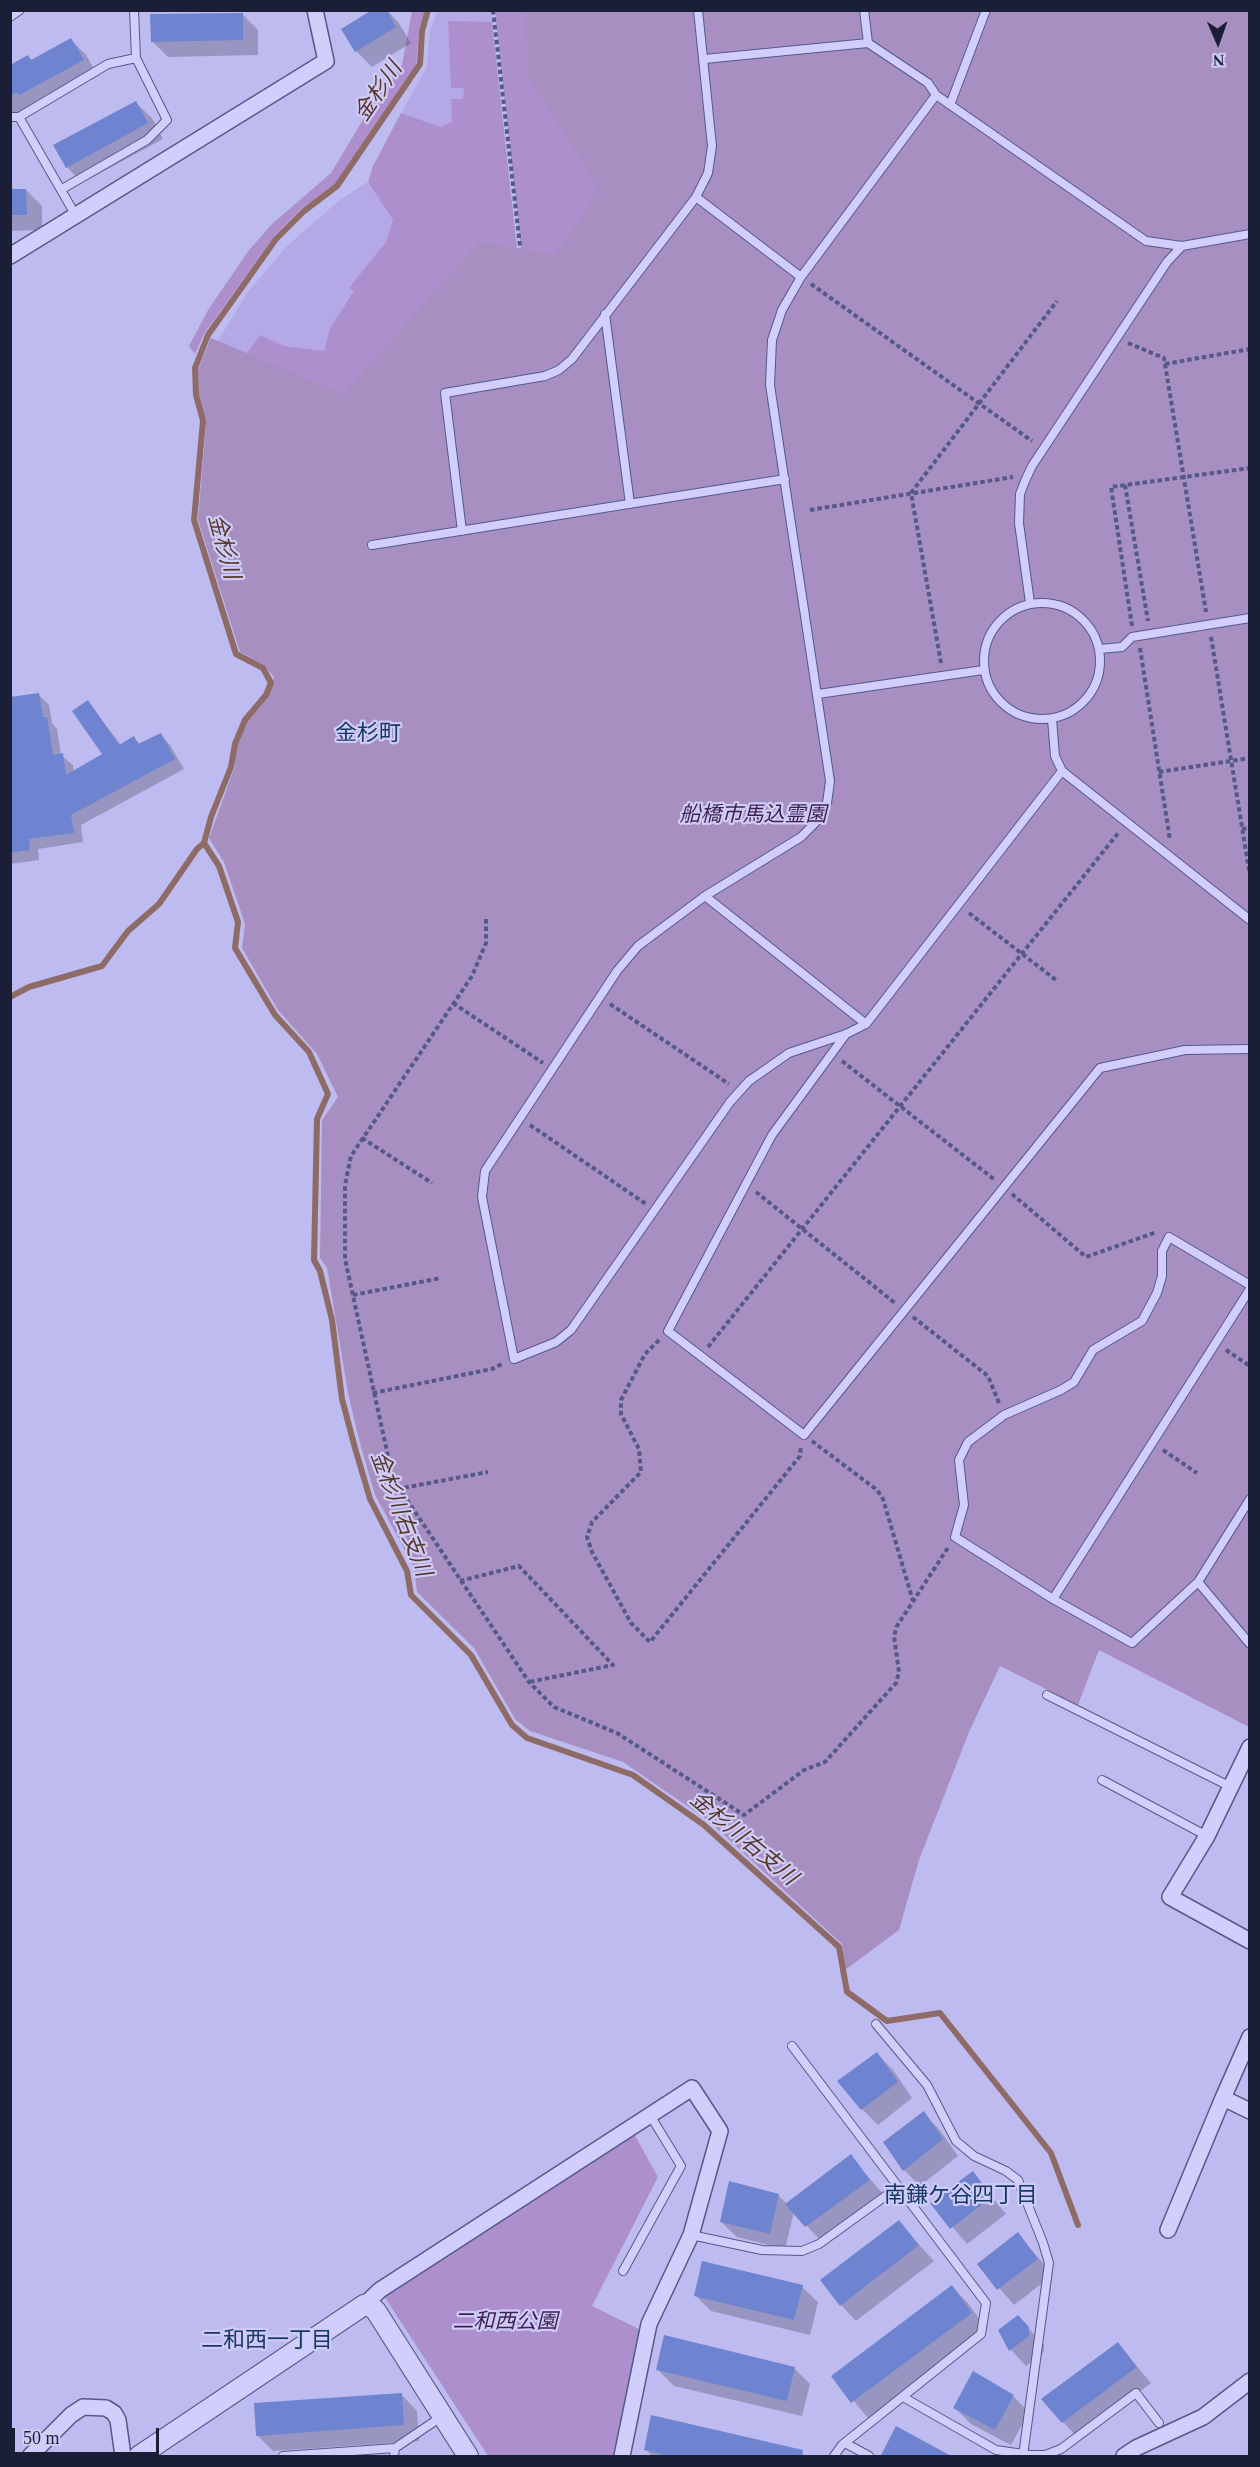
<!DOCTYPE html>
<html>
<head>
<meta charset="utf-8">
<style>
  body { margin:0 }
  #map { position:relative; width:1260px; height:2467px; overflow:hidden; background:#bebbf0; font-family:"Times New Roman",serif }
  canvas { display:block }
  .frame { position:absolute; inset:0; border:12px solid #1a1e36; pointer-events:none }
  .north { position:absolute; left:1188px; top:12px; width:60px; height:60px; -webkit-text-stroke:4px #cecbf7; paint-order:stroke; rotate:178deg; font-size:16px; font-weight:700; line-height:24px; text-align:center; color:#1a1e36 }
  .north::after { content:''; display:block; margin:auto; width:21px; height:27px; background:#1a1e36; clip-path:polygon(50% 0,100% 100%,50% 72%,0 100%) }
  .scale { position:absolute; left:12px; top:2428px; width:147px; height:27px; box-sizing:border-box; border:3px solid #1a1e36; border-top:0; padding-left:8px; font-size:18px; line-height:21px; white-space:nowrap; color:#1a1e36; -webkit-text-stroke:4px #cecbf7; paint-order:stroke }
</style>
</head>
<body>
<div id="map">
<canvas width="1260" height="2467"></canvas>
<div class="frame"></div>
<div class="north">N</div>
<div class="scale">50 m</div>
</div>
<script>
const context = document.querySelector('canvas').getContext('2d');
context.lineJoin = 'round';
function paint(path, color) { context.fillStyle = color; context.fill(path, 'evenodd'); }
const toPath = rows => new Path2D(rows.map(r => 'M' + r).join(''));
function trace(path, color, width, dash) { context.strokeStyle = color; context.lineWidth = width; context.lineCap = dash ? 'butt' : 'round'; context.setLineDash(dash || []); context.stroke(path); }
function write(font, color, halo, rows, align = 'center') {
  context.font = font + ' "Times New Roman","Noto Sans JP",serif'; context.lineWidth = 4.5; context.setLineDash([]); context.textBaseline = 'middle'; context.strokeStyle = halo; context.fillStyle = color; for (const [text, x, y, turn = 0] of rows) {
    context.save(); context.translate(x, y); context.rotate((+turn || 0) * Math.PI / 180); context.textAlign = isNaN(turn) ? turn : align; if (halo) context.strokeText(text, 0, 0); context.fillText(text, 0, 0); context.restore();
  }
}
const farmland = toPath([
  [437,11,492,11,492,22,448,22,452,88,465,88,463,99,451,99,453,122,441,127,401,113,427,67,430,31],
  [368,182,393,220,386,242,350,288,354,291,330,328,324,351,285,346,260,335,247,355,217,342,248,292,289,244,341,199]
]);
const green = toPath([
  [412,11,425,11,419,30,416,66,335,184,302,208,275,235,204,334,195,354,189,346,208,310,249,250,272,224,331,173,373,103,402,65],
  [495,11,616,11,701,158,198,520,206,427,199,394,198,370,211,338,246,354,260,335,285,346,324,351,330,328,354,291,349,288,386,242,393,220,368,182,373,166,401,113,441,127,452,122,451,99,463,99,464,88,451,88,448,21,492,22,517,248,521,248],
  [634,2134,658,2177,592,2306,641,2330,614,2456,488,2456,384,2296]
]);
const cemetery = toPath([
  [526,11,1249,11,1249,1727,1099,1650,1078,1705,1000,1666,969,1732,919,1860,899,1930,845,1970,842,1944,709,1821,623,1762,530,1731,515,1719,474,1648,417,1592,414,1567,375,1495,361,1447,349,1398,327,1268,320,1258,322,1120,338,1097,317,1054,278,1010,242,948,245,924,224,862,209,838,235,766,235,751,247,722,268,697,274,677,264,665,240,652,198,520,206,427,199,394,198,370,211,338,343,394,479,241,554,255,589,207,596,184,527,76]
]);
const shadow = toPath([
  [387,10,398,22,411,43,372,67,356,51],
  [242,14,258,30,258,55,168,57,152,41],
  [70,39,86,55,98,76,17,117,10,111,10,67,28,57,33,61],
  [136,103,152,118,163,139,82,183,67,167],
  [26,190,42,206,42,230,10,231,10,191],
  [39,695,49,705,52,723,57,729,61,755,73,765,74,772,104,755,88,702,121,745,134,738,141,745,160,734,170,745,184,769,81,825,83,842,38,849,39,860,10,864,10,699],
  [877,2054,893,2070,912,2098,878,2125,862,2109],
  [923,2113,939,2129,958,2156,920,2186,904,2170,885,2142],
  [850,2156,885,2196,822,2242,794,2212,785,2249,737,2237,721,2222,778,2195,787,2204],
  [972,2173,1006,2214,967,2244,932,2203],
  [898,2222,934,2261,856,2321,841,2305],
  [1018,2234,1053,2275,1014,2305,979,2264],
  [802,2287,818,2302,810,2335,711,2311,696,2296],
  [952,2287,968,2303,986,2329,868,2418,833,2376],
  [1018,2317,1044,2345,1044,2352,1026,2366,1011,2350,1000,2330],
  [1118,2344,1151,2383,1078,2438,1063,2422],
  [794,2368,810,2384,802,2416,674,2386,658,2370],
  [974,2374,1014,2397,1029,2412,1011,2445,971,2424,955,2408],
  [402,2395,417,2411,419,2441,273,2451,257,2435],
  [645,2449,789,2456,652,2456]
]);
const stream = toPath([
  [204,843,219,866,238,922,235,948,275,1015,309,1052,328,1094,317,1119,314,1260,320,1271,332,1320,342,1399,355,1448,370,1499,407,1571,411,1595,471,1655,512,1725,527,1738,633,1775,704,1825,839,1947,847,1992,850,1994,887,2021,940,2013,1051,2153,1078,2225],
  [10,997,29,987,102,966,128,931,159,904,197,849,204,843,211,817,231,767,235,744,245,720,266,695,271,683,263,668,236,654,194,520,203,421,196,395,195,368,208,335,276,239,304,211,337,186,420,64,422,31,428,10]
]);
const building = toPath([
  [372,10,387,10,396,27,355,52,341,29],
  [243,13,243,40,151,42,150,14],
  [71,38,84,60,19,95,17,92,10,96,10,65,28,55,31,60],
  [136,101,148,123,66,168,53,145],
  [10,189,26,189,27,215,10,215],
  [39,693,43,717,47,717,53,755,63,753,66,775,102,754,72,711,88,700,119,745,134,736,138,744,161,733,175,759,71,815,74,833,29,839,30,850,10,853,10,697],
  [877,2052,898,2082,861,2110,837,2081],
  [924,2111,943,2139,903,2171,883,2142],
  [851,2154,870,2180,805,2227,785,2204],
  [973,2171,992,2197,950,2229,930,2203],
  [729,2181,779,2194,770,2234,720,2222],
  [899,2220,919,2245,840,2306,820,2280],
  [1018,2232,1038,2259,997,2290,977,2264],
  [702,2261,803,2285,794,2320,694,2296],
  [952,2285,972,2313,851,2403,831,2376],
  [1018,2315,1029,2327,1029,2336,1009,2351,998,2330],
  [664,2335,795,2367,787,2401,656,2370],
  [1118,2342,1137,2367,1062,2423,1041,2399],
  [973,2371,1014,2395,995,2430,953,2408],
  [402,2393,404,2425,256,2436,254,2403],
  [651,2415,803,2450,802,2457,672,2457,644,2450],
  [896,2426,953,2457,880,2457]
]);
const path = toPath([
  [493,10,520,246],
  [811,284,1032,441],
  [1128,343,1164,358,1206,612],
  [1165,364,1250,349],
  [1125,485,1148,621],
  [810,510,1013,477],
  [1132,626,1111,487,1250,468],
  [1211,637,1250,876],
  [1140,648,1170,840],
  [941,663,911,493,1057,301],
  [1159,772,1250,758],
  [1242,829,1250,828],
  [969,913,1056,980],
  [486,919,486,943,472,976,351,1156,345,1185,345,1259,393,1479,529,1682,554,1707,617,1733,744,1815,804,1770,825,1762,896,1683,899,1672,894,1636,897,1626,949,1546],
  [453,1003,543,1063],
  [610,1004,729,1084],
  [842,1061,995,1180],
  [530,1125,646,1204],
  [362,1138,432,1183],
  [756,1192,895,1303],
  [1012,1194,1086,1257,1157,1232],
  [353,1295,441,1278],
  [913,1317,988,1376,999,1403],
  [659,1340,645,1354,621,1400,621,1414,639,1449,641,1472,592,1522,587,1537,592,1552,631,1623,650,1642,800,1456,801,1446],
  [708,1347,1119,832],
  [1226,1350,1250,1366],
  [373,1393,492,1369,504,1363],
  [812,1441,877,1490,883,1499,913,1601],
  [1163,1450,1197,1473],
  [397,1489,488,1472],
  [460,1581,519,1566,613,1665,529,1682]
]);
const service = toPath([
  [698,10,712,146,708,173,696,197,801,277],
  [864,10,868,43,928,83,936,95,1146,241,1182,246,1250,234],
  [10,17,20,10],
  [704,59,868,43],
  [936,95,801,277,782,310,772,340,770,385,830,781,827,803,815,823,801,837,705,896,638,946,617,971,485,1171,482,1197,514,1359,556,1342,571,1330,730,1102,749,1081,789,1053,846,1034,866,1024,1062,771],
  [950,105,986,10],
  [10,117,19,117,108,64,136,58],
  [19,117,76,216],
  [62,189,147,140,167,120,136,58,134,10],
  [605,314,630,504],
  [462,531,445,393,545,376,559,370,572,359,696,197],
  [372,545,785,479],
  '984 661a58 58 0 1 1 116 0a58 58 0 1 1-116 0Z',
  [1030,603,1019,523,1020,494,1025,481,1032,466,1167,262,1182,246],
  [1100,649,1122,647,1132,637,1250,618],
  [818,694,983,670],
  [1052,719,1055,756,1062,771,1250,920],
  [705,896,866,1024],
  [846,1034,772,1135,668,1331,804,1435,1100,1068,1185,1050,1250,1049],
  [1250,1285,1169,1237,1162,1251,1162,1276,1157,1293,1142,1321,1093,1350,1074,1382,1061,1390,1004,1415,968,1442,959,1460,964,1505,955,1537,1053,1599,1132,1643,1198,1582,1250,1499],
  [1198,1582,1250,1644],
  [1053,1599,1250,1289],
  [1047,1695,1231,1787],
  [1102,1780,1207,1836],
  [876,2024,927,2085,956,2141,974,2156,1006,2171,1018,2180,1043,2243,1049,2263,1023,2456],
  [792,2046,986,2303,981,2334,842,2445,834,2456],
  [691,2235,762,2250,802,2251,819,2244,898,2187],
  [623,2271,681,2166,650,2115],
  [903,2397,996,2450,1030,2455,1045,2455,1061,2449,1136,2393,1159,2423],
  [845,2443,869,2456],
  [283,2456,395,2448],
  [394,2456,395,2448,441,2417]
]);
const minor = toPath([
  [10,256,326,61,315,10],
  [1250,1747,1207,1836,1170,1897,1250,1941],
  [1250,2037,1223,2098,1250,2111],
  [1168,2230,1223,2098],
  [364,2305,380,2290,692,2088,720,2131,691,2235,649,2324,622,2456],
  [30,2456,71,2415,83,2407,106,2408,114,2413,118,2420,123,2456],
  [1124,2456,1136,2448,1203,2417,1250,2381]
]);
const tertiary = toPath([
  [139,2456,364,2305,368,2304,376,2311,468,2456]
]);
const parkNames = [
  ["船橋市馬込霊園",753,815],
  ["二和西公園",505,2322]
];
const waterNames = [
  ["金杉川",379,92,-56],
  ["金杉川",223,547,75],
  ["金杉川右支川",400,1514,69],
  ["金杉川右支川",743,1839,40]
];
const neighbourhoodNames = [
  ["金杉町",368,734],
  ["南鎌ケ谷四丁目",961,2196],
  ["二和西一丁目",267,2341]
];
paint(farmland, '#b4a8e6');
paint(green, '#ad8fce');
paint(cemetery, '#a88fc2');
paint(shadow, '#0003');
trace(stream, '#8e6b67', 6);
paint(building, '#6e84d0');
trace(service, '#545987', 10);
trace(minor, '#545987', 18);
trace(tertiary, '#545987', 22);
trace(path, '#545987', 4, [4.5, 3]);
trace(service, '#d1cefb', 8);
trace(minor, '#d1cefb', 15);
trace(tertiary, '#d1cefb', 20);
write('italic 21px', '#3f1f53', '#cecbf7', parkNames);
write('italic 22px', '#563628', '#cecbf7', waterNames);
write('22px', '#173864', '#cecbf7', neighbourhoodNames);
</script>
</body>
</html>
